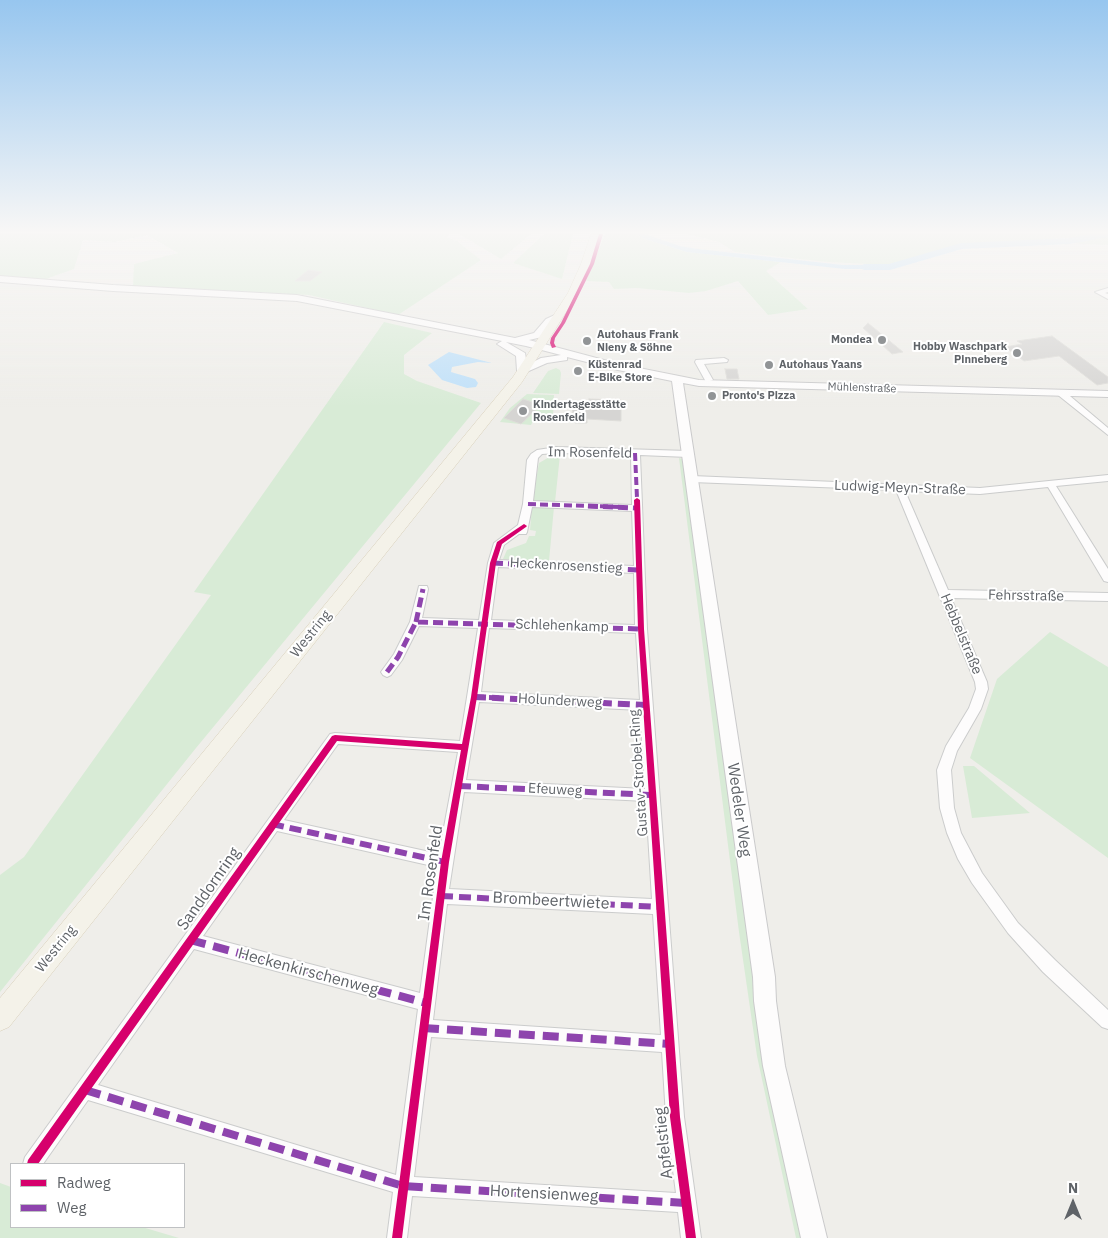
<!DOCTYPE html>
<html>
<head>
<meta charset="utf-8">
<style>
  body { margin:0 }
  #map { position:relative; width:1108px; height:1238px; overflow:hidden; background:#efeeea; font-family:"IBM Plex Sans",sans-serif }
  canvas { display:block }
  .legend { position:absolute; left:10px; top:1163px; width:175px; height:65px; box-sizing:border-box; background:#fff; border:1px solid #bfc1c3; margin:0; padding:6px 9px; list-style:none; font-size:15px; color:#5f6368 }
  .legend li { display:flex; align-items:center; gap:10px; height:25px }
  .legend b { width:25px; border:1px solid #bfc1c3 }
  .north { position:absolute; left:1048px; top:1178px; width:50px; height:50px; -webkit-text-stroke:4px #fff; paint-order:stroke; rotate:0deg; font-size:14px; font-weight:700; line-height:20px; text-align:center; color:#5f6368 }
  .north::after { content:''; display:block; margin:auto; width:18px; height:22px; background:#5f6368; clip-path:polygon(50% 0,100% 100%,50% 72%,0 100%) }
</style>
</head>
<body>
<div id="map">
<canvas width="1108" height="1238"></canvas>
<ul class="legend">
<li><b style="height:6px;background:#d6006c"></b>Radweg</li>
<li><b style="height:6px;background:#8e44ad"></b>Weg</li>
</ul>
<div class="north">N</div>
</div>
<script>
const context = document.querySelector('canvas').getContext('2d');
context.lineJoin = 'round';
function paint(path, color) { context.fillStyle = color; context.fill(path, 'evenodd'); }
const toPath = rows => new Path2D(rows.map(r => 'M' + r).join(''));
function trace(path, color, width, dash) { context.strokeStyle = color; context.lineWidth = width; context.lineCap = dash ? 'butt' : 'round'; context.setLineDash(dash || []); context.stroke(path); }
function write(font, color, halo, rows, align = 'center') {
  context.font = font + ' "IBM Plex Sans",sans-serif'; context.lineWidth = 4; context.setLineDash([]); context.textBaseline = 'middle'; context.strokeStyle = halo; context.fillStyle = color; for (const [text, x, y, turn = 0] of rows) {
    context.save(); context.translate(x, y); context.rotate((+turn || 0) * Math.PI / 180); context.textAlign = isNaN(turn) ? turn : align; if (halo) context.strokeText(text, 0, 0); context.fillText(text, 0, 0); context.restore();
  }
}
const green = toPath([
  [0,234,449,234,447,237,457,241,481,260,398,315,309,295,133,286,134,264,178,253,147,235,115,242,83,240,74,269,43,280,0,276],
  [459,234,531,234,501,259],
  [544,234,573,234,562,279,513,263],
  [605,234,637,234,642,238,687,252,781,262,766,271,808,309,768,315,738,281,706,291,689,293,637,288,614,289,609,282,586,281],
  [688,234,1102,234,1070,238,966,245,886,265,828,262,735,252,719,242],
  [1108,234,1108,245,1079,244,1070,241],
  [384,322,432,333,404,355,404,374,417,381,481,403,196,748,0,992,0,875,24,857,211,595,194,592],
  [556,368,560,370,561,373,559,394,533,393,548,371],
  [527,394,554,395,553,416,540,416,539,422,532,423,531,425,500,422,510,408],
  [553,455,560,455,555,502,532,501,539,463],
  [679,458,683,459,764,1056,805,1238,796,1238,757,1056,739,932],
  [532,506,554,507,549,561,503,559,507,550,526,543,529,536,535,536,536,531,530,530],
  [1050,632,1108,667,1108,858,970,758,997,679],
  [963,766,974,766,1030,813,972,818],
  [0,1183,11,1187,11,1227,142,1227,179,1238,0,1238]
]);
const water = toPath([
  [637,234,645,234,680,246,698,249,843,265,886,265,891,269,845,269,687,252,642,238],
  [449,352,492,363,478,362,452,367,451,372,475,379,478,383,476,387,467,388,442,380,428,365]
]);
const river = toPath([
  [1090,234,1108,234,1108,237,1070,244,962,249,890,270,864,270,858,267,864,264,889,264,961,243,1070,238,1090,234]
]);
const building = toPath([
  [308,270,322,272,310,281,295,281,308,270],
  [868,323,903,352,892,354,863,328,868,323],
  [1052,336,1108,377,1108,383,1097,385,1059,356,1024,361,1005,347,1022,344,1017,341,1052,336],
  [725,369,737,369,739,379,727,379,725,369],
  [523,399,541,405,521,424,504,418,523,399],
  [589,399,621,400,621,421,587,419,587,423,575,423,576,419,572,419,573,402,589,403,589,399]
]);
const street = toPath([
  [1108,288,1108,292,1105,293,1108,294,1108,299,1095,292,1108,288],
  [724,358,728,360,727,362,704,364,713,380,706,382,695,362,696,360,724,358],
  [1058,391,1064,391,1108,428,1108,435,1058,395,1058,391],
  [557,447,688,451,693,454,688,457,640,455,647,629,684,1117,701,1238,681,1238,678,1212,412,1196,407,1238,387,1238,393,1192,88,1100,43,1164,23,1164,25,1157,185,935,330,734,335,733,460,741,478,628,419,626,402,660,391,675,387,677,383,675,381,672,394,654,410,622,419,586,427,586,428,589,422,618,479,620,488,563,494,543,518,525,523,504,527,460,531,454,537,450,557,447],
  [557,453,631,455,632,505,533,501,538,458,542,454,557,453],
  [532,507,632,511,634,566,499,560,504,545,519,534,526,534,527,532,532,507],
  [498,567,634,573,635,625,491,620,498,567],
  [489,628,636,633,640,700,481,692,489,628],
  [479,702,640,710,645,789,466,780,479,702],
  [338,744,458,752,439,854,284,820,338,744],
  [464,792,646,801,652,899,449,889,464,792],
  [277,831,437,867,420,993,203,936,277,831],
  [447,904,653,914,661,1035,433,1020,447,904],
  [194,949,418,1009,396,1175,98,1085,194,949],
  [431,1037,662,1052,666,1117,676,1193,414,1177,431,1037],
  [1108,475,1108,481,1056,486,1108,569,1108,582,1104,581,1048,487,980,494,905,491,948,590,1108,593,1108,601,951,598,987,682,988,689,981,709,957,751,951,770,954,808,961,833,982,873,1018,923,1055,960,1108,1010,1108,1029,1102,1027,1043,972,1008,933,972,883,958,859,947,833,940,808,937,770,946,746,969,708,976,689,975,682,896,490,692,482,687,479,692,476,980,488,1108,475]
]);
const secondary = toPath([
  [0,276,113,285,297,295,515,338,534,333,546,319,557,314,562,317,552,323,542,337,529,340,619,364,699,380,1108,391,1108,397,699,386,683,383,775,977,776,1001,785,1066,827,1238,801,1238,763,1066,754,1001,753,977,672,381,618,370,567,357,567,360,547,363,522,374,517,371,516,356,497,344,502,341,297,301,113,291,0,282,0,276],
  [506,342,526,346,561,355,541,358,527,365,525,353,506,342]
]);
const primary = toPath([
  [591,234,601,234,591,264,578,293,522,382,9,1027,0,1031,0,998,513,377,568,293,581,264,591,234]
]);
const quietFar3 = toPath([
  [635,453,637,498],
  [528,504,622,507]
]);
const quietFar2 = toPath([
  [588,506,636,508],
  [493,563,639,570],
  [416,622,423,589],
  [387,672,398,657,416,622,641,629],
  [474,697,501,698]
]);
const quietFar1 = toPath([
  [474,697,646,705],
  [459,786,652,795],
  [272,824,445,862],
  [441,896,661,907]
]);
const quiet = toPath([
  [190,940,426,1003],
  [423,1028,671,1044],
  [85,1090,403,1186,685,1203]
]);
const cycleway = toPath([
  [599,234,603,234,594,264,565,323,555,338,554,343,556,347,552,348,550,343,551,338,561,323,590,264,599,234],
  [637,498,640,500,644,629,680,1117,696,1238,686,1238,670,1117,638,629,634,500,637,498],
  [524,524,527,526,526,527,502,544,496,563,477,697,449,862,402,1238,392,1238,441,862,461,750,337,741,38,1164,27,1164,28,1160,332,736,335,735,462,744,471,697,490,563,497,542,524,524]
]);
const markers = [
  [882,340,5,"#919496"],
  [587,341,5,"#919496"],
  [1017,353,5,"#919496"],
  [769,365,5,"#919496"],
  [578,371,5,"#919496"],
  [712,396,5,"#919496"],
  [523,411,5,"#919496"]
];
const farPoinames = [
  ["Autohaus Frank",597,335],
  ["Nieny & Söhne",597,348],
  ["Mondea",872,340,"right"],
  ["Hobby Waschpark",1007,347,"right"],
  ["Pinneberg",1007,360,"right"],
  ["Küstenrad",588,365],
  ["E-Bike Store",588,378],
  ["Autohaus Yaans",779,365],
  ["Pronto's Pizza",722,396],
  ["Kindertagesstätte",533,405],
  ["Rosenfeld",533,418]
];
const farStreetnames = [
  ["Mühlenstraße",862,388,2]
];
const streetNames = [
  ["Im Rosenfeld",590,453,1],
  ["Ludwig-Meyn-Straße",900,488,2],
  ["Heckenrosenstieg",566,566,3],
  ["Fehrsstraße",1026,596,1],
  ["Schlehenkamp",562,626,2],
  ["Westring",311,634,-51],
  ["Hebbelstraße",961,634,67],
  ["Holunderweg",560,701,3],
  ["Gustav-Strobel-Ring",639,773,-94],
  ["Efeuweg",555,790,3],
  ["Westring",56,949,-51]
];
const nearStreetnames = [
  ["Wedeler Weg",739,810,82],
  ["Im Rosenfeld",431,873,-82],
  ["Sanddornring",209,889,-55],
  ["Brombeertwiete",551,901,3],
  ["Heckenkirschenweg",308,972,15],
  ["Apfelstieg",664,1143,-96],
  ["Hortensienweg",544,1194,3]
];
paint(green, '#d8ebd6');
paint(water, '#bfe0f9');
paint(river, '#bfe0f9');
paint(building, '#d6d5d3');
trace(building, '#deddd9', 1);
trace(street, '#cbcccc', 2);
trace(secondary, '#cacacb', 2);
trace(primary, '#d7ceb8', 1);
paint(street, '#fdfcfc');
paint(secondary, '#fdfcfc');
paint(primary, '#f4f2e9');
trace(quietFar3, '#8e44ad', 4, [8, 4]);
trace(quietFar2, '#8e44ad', 5, [10, 5]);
trace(quietFar1, '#8e44ad', 6, [12, 6]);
trace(quiet, '#8e44ad', 8, [16, 8]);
paint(cycleway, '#d6006c');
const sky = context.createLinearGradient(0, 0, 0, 407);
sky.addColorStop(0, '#97c6ef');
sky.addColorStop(0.57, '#f8f7f6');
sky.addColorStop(1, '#f8f7f600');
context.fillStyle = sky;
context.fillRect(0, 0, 1108, 407);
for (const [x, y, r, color] of markers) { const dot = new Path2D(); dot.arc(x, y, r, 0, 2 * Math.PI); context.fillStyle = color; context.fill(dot); trace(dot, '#fff', 2); }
write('bold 11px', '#5f6368', '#fff', farPoinames, 'left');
write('11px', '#5f6368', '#fff', farStreetnames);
write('14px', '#5f6368', '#fff', streetNames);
write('16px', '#5f6368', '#fff', nearStreetnames);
</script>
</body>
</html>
